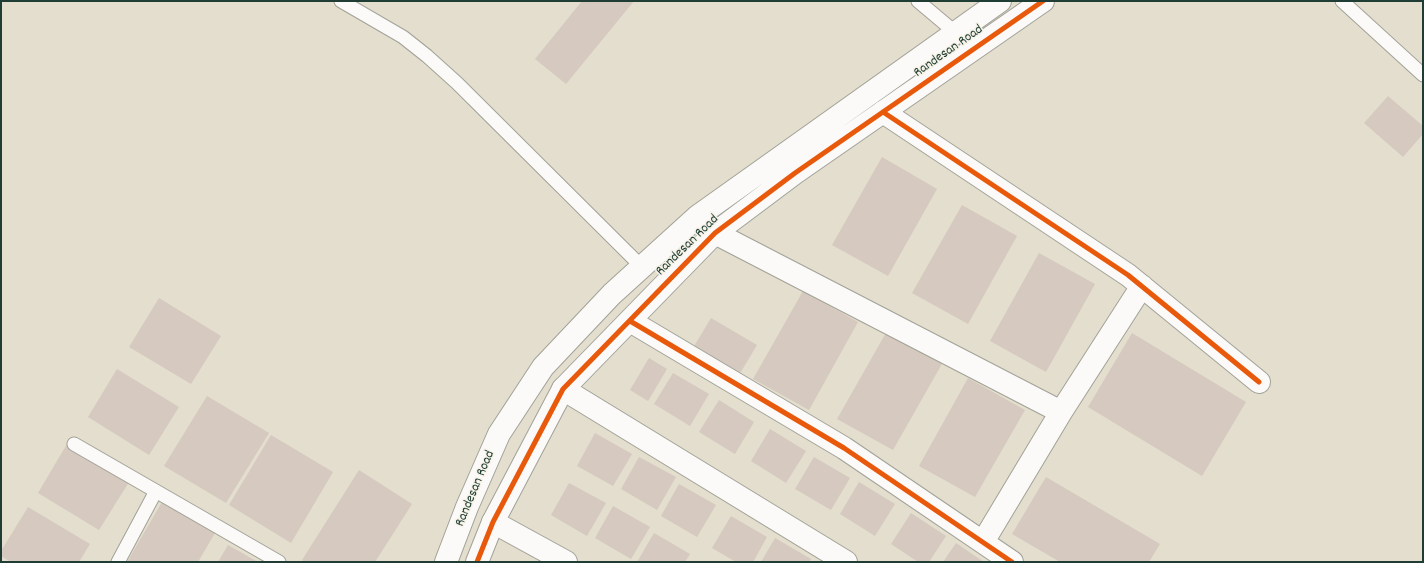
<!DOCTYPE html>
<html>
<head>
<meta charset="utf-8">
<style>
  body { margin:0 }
  #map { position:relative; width:1424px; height:563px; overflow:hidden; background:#e3decd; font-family:Dekko,sans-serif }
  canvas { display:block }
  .frame { position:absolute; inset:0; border:2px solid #1f3d34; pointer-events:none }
</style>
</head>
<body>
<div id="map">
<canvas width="1424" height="563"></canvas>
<div class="frame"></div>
</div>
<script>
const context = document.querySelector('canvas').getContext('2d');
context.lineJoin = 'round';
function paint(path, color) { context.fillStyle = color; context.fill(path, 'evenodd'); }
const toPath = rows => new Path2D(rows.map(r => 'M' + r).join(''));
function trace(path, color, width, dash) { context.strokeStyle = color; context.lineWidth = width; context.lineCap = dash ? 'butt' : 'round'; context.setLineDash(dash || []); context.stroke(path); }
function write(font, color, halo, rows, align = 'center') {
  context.font = font + ' Dekko,sans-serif'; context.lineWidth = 3; context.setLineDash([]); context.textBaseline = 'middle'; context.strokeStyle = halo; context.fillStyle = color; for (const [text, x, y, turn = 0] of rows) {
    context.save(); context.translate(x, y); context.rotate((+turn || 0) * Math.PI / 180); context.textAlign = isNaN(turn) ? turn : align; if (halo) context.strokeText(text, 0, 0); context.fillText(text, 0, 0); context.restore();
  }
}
const building = toPath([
  [582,1,634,1,566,84,535,59],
  [1388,96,1423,126,1423,134,1403,157,1364,123],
  [882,157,937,189,888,276,832,245],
  [962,205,1017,236,968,324,912,293],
  [1039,253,1095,284,1046,372,990,341],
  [803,291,858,322,809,410,753,379],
  [159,298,221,336,191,384,129,347],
  [711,318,757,345,739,375,693,348],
  [887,331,943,362,893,450,837,419],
  [1132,333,1246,402,1202,476,1088,407],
  [649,358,667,369,648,401,630,390],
  [117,369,179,407,149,455,88,417],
  [673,373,709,394,690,426,654,404],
  [968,378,1025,410,975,497,919,466],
  [207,396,269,433,226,503,164,466],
  [719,400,754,422,735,454,699,432],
  [770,429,806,451,786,483,751,461],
  [595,433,632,454,613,486,577,466],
  [271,435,333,472,291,543,229,505],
  [67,444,129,482,99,530,38,493],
  [639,457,676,477,657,510,621,489],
  [814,457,850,478,831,510,795,489],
  [359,470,412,504,375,562,305,562,302,560],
  [1046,477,1160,544,1149,562,1060,562,1012,534],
  [859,482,895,504,875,536,840,514],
  [569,483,606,503,587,536,551,515],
  [679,484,716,505,697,537,661,516],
  [162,502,215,533,198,562,127,562],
  [613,506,650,527,631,559,595,538],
  [28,507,90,544,79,562,11,562,1,556,1,551],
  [911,513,946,536,929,562,918,562,891,544],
  [731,516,767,537,753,562,736,562,712,548],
  [654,533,690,554,685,562,637,562],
  [775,538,811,559,809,562,761,562],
  [956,543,984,562,943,562],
  [228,545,258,562,218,562]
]);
const service = toPath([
  [341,1,403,37,427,56,457,83,642,267],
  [918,1,956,33],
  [1342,1,1423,75],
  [74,444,279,562],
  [118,562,156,491]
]);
const minor = toPath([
  [883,112,1128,275,1259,382],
  [715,233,1061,412],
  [630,321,844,448,1012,562],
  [563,389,846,562],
  [493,522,566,562],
  [983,542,1061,412,1142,286]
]);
const tertiary = toPath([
  [446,562,467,507,499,434,543,367,612,294,698,216,1000,1],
  [477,562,493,522,563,389,715,233,795,173,1043,1]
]);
const cycleway = toPath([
  [883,112,1128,275,1259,382],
  [630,321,844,448,1012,562],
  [477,562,493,522,563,389,715,233,795,173,1043,1]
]);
const streetNames = [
  ["Randesan Road",949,52,-35],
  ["Randesan Road",688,246,-44],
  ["Randesan Road",476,489,-67]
];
paint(building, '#d6c9bf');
trace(service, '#a2a298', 15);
trace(minor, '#a2a298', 24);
trace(tertiary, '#a2a298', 24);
trace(service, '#fbfaf8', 13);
trace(minor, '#fbfaf8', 22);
trace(tertiary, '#fbfaf8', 22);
trace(cycleway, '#e8590c', 5);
write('14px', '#1f3d34', '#f7f3e8', streetNames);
</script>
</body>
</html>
